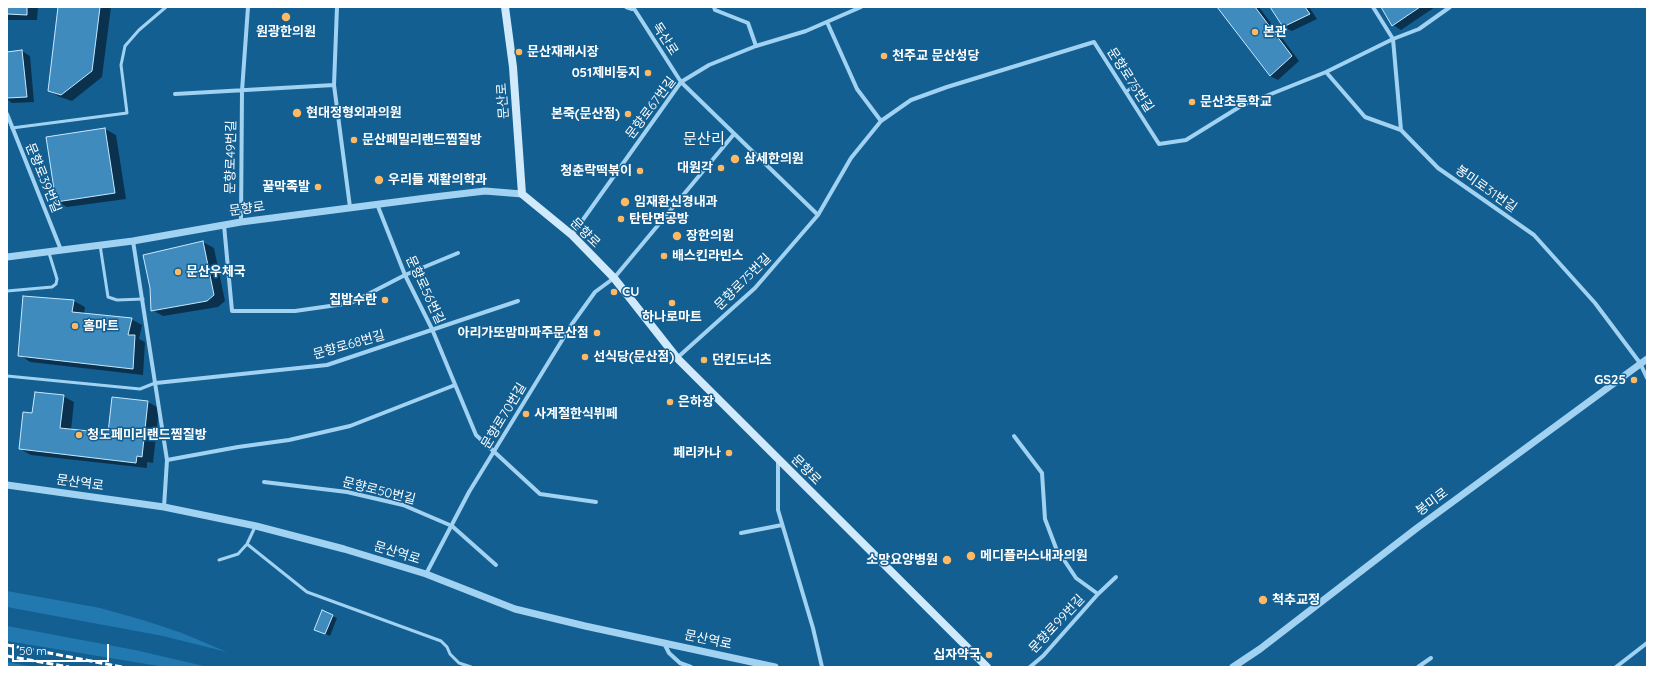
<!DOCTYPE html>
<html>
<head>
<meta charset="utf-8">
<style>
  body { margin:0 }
  #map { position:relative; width:1654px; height:674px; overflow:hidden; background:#135f92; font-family:Quicksand,sans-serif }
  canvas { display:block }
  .frame { position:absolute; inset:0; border:8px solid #fff; pointer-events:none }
  .scale { position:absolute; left:12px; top:644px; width:97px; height:18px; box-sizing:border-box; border:2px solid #fff; border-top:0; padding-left:5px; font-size:12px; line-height:14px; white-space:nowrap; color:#fff; -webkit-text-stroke:3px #135f92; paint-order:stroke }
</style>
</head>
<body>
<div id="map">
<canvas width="1654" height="674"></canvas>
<div class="frame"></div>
<div class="scale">50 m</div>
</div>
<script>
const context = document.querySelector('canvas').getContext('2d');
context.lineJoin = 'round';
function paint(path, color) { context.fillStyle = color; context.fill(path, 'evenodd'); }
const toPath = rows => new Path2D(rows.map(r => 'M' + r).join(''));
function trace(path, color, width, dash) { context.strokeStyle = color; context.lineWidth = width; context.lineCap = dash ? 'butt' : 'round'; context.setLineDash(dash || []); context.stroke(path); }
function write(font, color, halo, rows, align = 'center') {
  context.font = font + ' Quicksand,"Noto Sans KR",sans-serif'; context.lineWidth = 3; context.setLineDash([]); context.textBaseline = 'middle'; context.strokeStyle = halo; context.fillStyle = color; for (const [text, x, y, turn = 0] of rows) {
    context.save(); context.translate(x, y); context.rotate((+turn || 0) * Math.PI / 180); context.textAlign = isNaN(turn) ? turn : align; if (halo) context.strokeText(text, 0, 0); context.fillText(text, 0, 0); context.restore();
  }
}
const green = toPath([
  [7,591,100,608,146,621,182,633,227,652,163,636,7,607],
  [7,626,135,650,208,667,165,667,7,641],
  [7,662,34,667,7,667]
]);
const shadow = toPath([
  [7,7,38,7,37,20,7,20],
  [59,7,111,7,102,77,72,101,60,97,49,91],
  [1219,7,1259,7,1299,61,1278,80,1270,76],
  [1271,7,1309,7,1317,19,1292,31,1283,27],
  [1383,7,1435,7,1401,30,1393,25],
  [22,51,30,56,34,102,12,103,7,99,7,54],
  [105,129,116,135,126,199,67,207,56,201],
  [203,242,214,248,225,301,218,307,163,316,152,310],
  [24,297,74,301,85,307,84,314,131,319,142,325,139,339,145,342,143,375,30,362,20,355],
  [63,396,74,402,71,430,109,434,113,398,148,402,159,408,153,463,147,462,147,468,31,455,20,449,33,414],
  [332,616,337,618,330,636,315,629]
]);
const building = toPath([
  [7,7,27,7,27,15,7,14,7,7],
  [58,7,100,7,92,71,61,95,48,91,58,7],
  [1217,7,1255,7,1292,56,1270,76,1217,7],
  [1270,7,1305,7,1310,14,1283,27,1270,7],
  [1381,7,1420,7,1392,26,1381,7],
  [22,50,27,97,7,98,7,52,22,50],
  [105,128,115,193,56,202,46,137,105,128],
  [203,241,214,295,207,301,151,311,150,288,143,255,203,241],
  [23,296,74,300,72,312,132,318,128,335,135,335,133,369,18,356,23,296],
  [35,392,64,395,60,428,108,433,112,397,148,401,142,457,137,456,136,463,19,449,23,412,32,413,35,392],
  [322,610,333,615,325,634,314,630,322,610]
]);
const service = toPath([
  [1126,92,1136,84],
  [12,128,127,113,121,65,125,46,139,30,166,7],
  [100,245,108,297,117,300,143,299],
  [7,291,52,287,56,284,57,279,49,253],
  [7,376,140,389,155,383],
  [247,544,307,592,441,641,447,647,450,654,459,663,471,667],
  [219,560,238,554,247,544,255,527]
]);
const minor = toPath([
  [337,7,334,85,350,207],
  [626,7,632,9],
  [633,7,681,82,818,215],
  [714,7,715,10,748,23,756,46],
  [1373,7,1393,39,1401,130,1438,168,1534,235,1595,303,1640,363,1647,378],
  [827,22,857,89,881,121],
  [1326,72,1365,117,1401,130],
  [175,94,334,85],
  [7,114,61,250],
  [377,204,405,275,432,329,476,435,540,494,596,502],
  [241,222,242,91,248,7],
  [224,225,232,311,295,311,351,303,405,275,458,253],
  [572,235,681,82,709,65,756,46,806,31,861,7],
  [133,241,167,460,164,507],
  [677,358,755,288,818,215,851,158,881,121,911,100,947,87,1094,42,1159,144,1186,140,1241,106,1326,72,1393,39,1419,29,1450,7],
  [156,383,327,365,518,301],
  [1014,436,1042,473,1045,519,1056,548,1076,578,1098,594],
  [778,459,778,510,813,628,822,667],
  [167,460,238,447,289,440,350,426,455,385],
  [264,482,347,492,403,505,452,526,496,565],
  [741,533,782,525],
  [426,574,469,492,572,324,595,292,614,278,734,134],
  [664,643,669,653,680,663,691,667],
  [1030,667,1043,656,1098,594,1116,577],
  [1418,667,1431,658],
  [1616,667,1647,643]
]);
const tertiary = toPath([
  [7,257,133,241,241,222,434,197,485,191,522,194],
  [7,485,164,507,256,526,344,549,426,574,515,609,585,626,775,667],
  [1233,667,1260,649,1417,528,1647,359]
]);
const secondary = toPath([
  [505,7,513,67,522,194,572,235,614,278,677,358,987,667]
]);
const rail = toPath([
  [7,645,122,667],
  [7,656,69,667]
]);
const markers = [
  [286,17,5,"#ffb962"],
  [1255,32,4,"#ffb962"],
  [519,52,4,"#ffb962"],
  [884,56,4,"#ffb962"],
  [648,73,4,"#ffb962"],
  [1192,102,4,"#ffb962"],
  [297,113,5,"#ffb962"],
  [628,114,4,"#ffb962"],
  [354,140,4,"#ffb962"],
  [735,159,5,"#ffb962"],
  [721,168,4,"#ffb962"],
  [640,171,4,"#ffb962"],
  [379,180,5,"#ffb962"],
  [318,187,4,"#ffb962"],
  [625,202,5,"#ffb962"],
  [621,219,4,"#ffb962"],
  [677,236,5,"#ffb962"],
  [664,256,4,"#ffb962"],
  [178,272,4,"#ffb962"],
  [614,292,4,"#ffb962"],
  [385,300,4,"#ffb962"],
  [672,303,4,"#ffb962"],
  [75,326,4,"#ffb962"],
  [597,333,4,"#ffb962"],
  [585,357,4,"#ffb962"],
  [704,360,4,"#ffb962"],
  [1634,380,4,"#ffb962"],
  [670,402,4,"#ffb962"],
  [526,414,4,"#ffb962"],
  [79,435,4,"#ffb962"],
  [729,453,4,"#ffb962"],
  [971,556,5,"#ffb962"],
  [947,560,5,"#ffb962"],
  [1263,600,5,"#ffb962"],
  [989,655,4,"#ffb962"]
];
const poiNames = [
  ["원광한의원",286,32,"center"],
  ["본관",1263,32],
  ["문산재래시장",527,52],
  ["천주교 문산성당",892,56],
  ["051제비둥지",640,73,"right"],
  ["문산초등학교",1200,102],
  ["현대정형외과의원",306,113],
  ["본죽(문산점)",620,114,"right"],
  ["문산페밀리랜드찜질방",362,140],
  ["삼세한의원",744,159],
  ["대원각",713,168,"right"],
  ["청춘락떡볶이",632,171,"right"],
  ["우리들 재활의학과",388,180],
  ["꿀막족발",310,187,"right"],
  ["임재환신경내과",634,202],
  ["탄탄면공방",629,219],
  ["장한의원",686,236],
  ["배스킨라빈스",672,256],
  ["문산우체국",186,272],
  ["CU",622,292],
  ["집밥수란",377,300,"right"],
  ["하나로마트",672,317,"center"],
  ["홈마트",83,326],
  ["아리가또맘마파주문산점",589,333,"right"],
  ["선식당(문산점)",593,357],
  ["던킨도너츠",712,360],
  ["GS25",1626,380,"right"],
  ["은하장",678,402],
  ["사계절한식뷔페",534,414],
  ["청도페미리랜드찜질방",87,435],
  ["페리카나",721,453,"right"],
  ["메디플러스내과의원",980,556],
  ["소망요양병원",938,560,"right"],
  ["척추교정",1272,600],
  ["십자약국",981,655,"right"]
];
const streetNames = [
  ["독산로",665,39,57],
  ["문향로75번길",1130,80,57],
  ["문산로",503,101,-94],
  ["문향로67번길",651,108,-53],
  ["문향로49번길",231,157,-89],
  ["문향로39번길",43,178,68],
  ["봉미로31번길",1486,189,35],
  ["문향로",247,209,-8],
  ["문향로",585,233,44],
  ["문향로75번길",743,282,-45],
  ["문향로56번길",425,290,65],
  ["문향로68번길",349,345,-16],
  ["문향로70번길",504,416,-59],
  ["문향로",806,470,45],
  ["문산역로",80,483,8],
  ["문향로50번길",379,491,14],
  ["봉미로",1432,502,-37],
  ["문산역로",397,553,17],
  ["문향로99번길",1057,624,-47],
  ["문산역로",708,640,12]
];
const quarterNames = [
  ["문산리",704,139]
];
paint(green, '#2279b0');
paint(shadow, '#0007');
paint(building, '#408bbd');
trace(building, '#c8e8fd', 1);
trace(service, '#a1d2f2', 3);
trace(minor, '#a1d2f2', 4);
trace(tertiary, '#a1d2f2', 7);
trace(secondary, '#d0eafc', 8);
trace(rail, '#fff', 3, [7, 3]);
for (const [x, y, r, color] of markers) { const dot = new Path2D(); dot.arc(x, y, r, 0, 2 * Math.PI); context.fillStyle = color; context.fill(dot); trace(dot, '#135f92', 1.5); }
write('bold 13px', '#fff', '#135f92', poiNames, 'left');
write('13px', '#fff', '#135f92', streetNames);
write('15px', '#fff', '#135f92', quarterNames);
</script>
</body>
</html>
